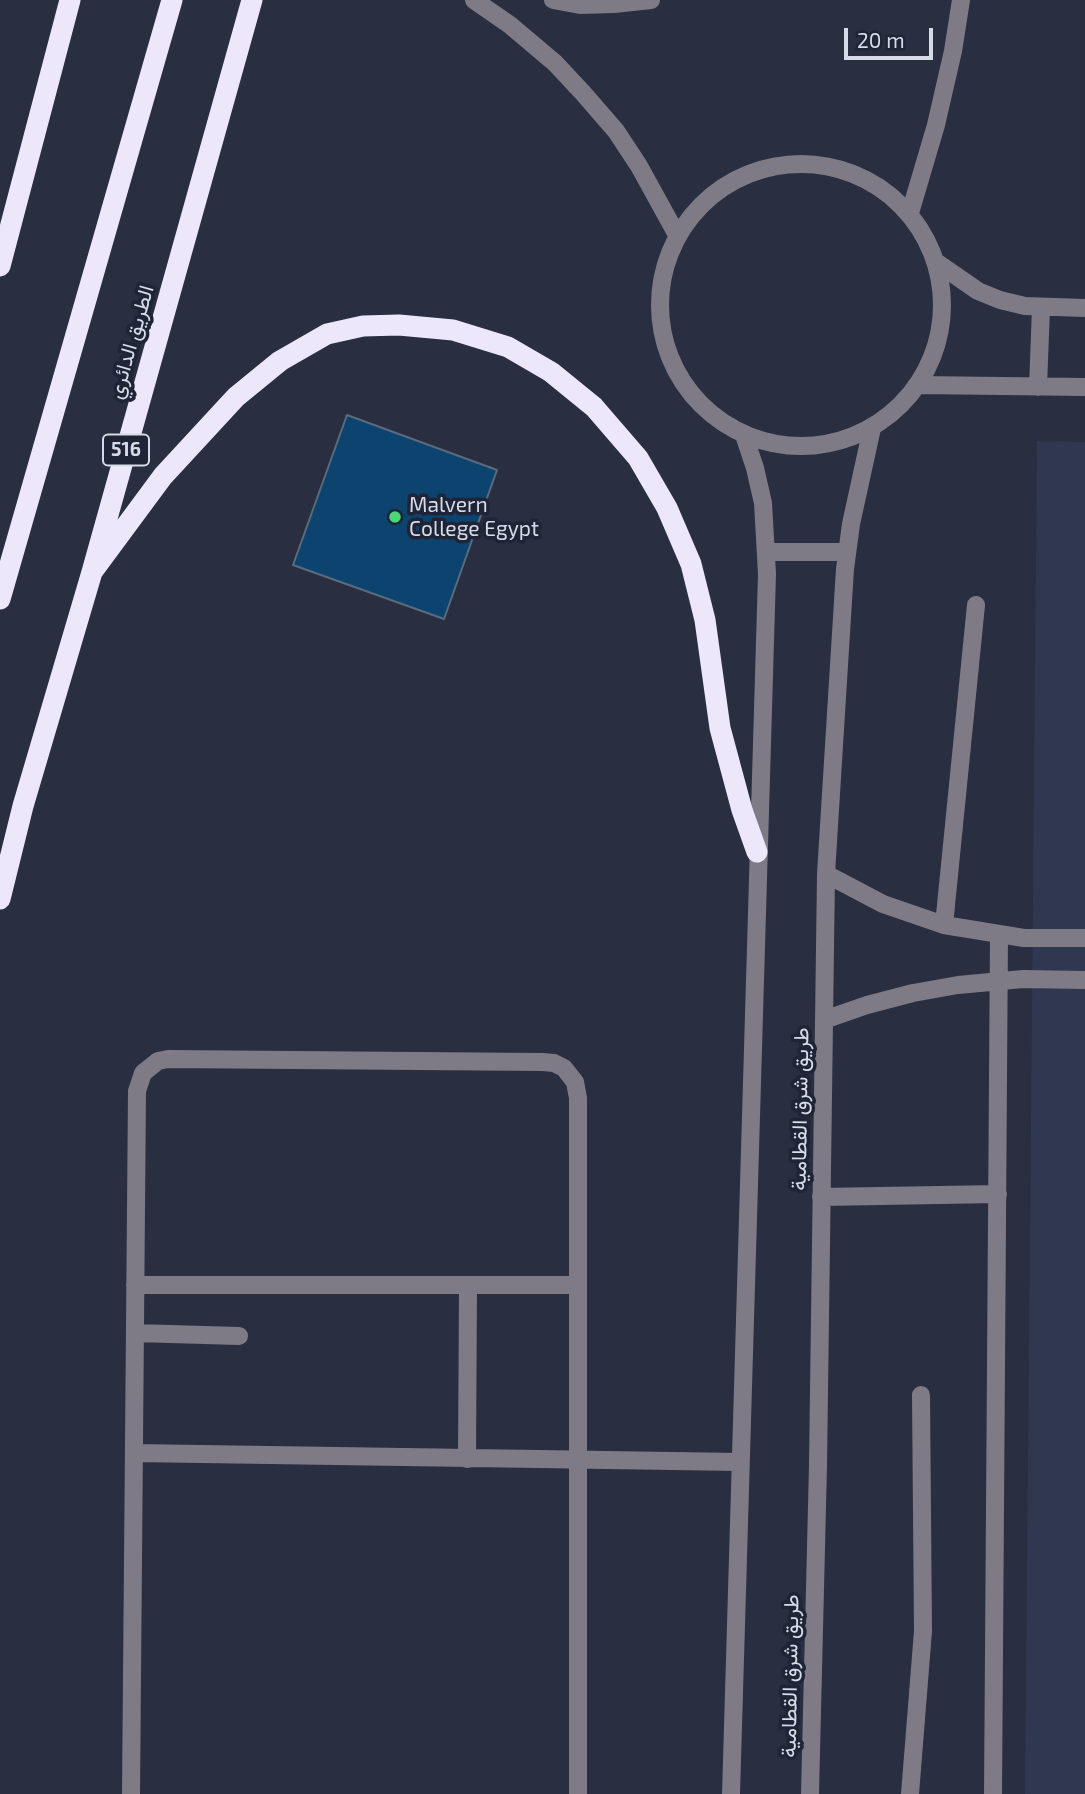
<!DOCTYPE html>
<html>
<head>
<meta charset="utf-8">
<style>
  body { margin:0 }
  #map { position:relative; width:1085px; height:1794px; overflow:hidden; background:#292e41; font-family:"Exo 2",sans-serif }
  canvas { display:block }
  .scale { position:absolute; left:844px; top:28px; width:89px; height:32px; box-sizing:border-box; border:4px solid #d7dbe7; border-top:0; padding-left:9px; font-size:21px; line-height:24px; white-space:nowrap; color:#d7dbe7; -webkit-text-stroke:5px #1f2437; paint-order:stroke }
</style>
</head>
<body>
<div id="map">
<canvas width="1085" height="1794"></canvas>
<div class="scale">20 m</div>
</div>
<script>
const context = document.querySelector('canvas').getContext('2d');
context.lineJoin = 'round';
function paint(path, color) { context.fillStyle = color; context.fill(path, 'evenodd'); }
const toPath = rows => new Path2D(rows.map(r => 'M' + r).join(''));
function trace(path, color, width, dash) { context.strokeStyle = color; context.lineWidth = width; context.lineCap = dash ? 'butt' : 'round'; context.setLineDash(dash || []); context.stroke(path); }
function write(font, color, halo, rows, align = 'center') {
  context.font = font + ' "Exo 2",Vazirmatn,sans-serif'; context.lineWidth = 7; context.setLineDash([]); context.textBaseline = 'middle'; context.strokeStyle = halo; context.fillStyle = color; for (const [text, x, y, turn = 0] of rows) {
    context.save(); context.translate(x, y); context.rotate((+turn || 0) * Math.PI / 180); context.textAlign = isNaN(turn) ? turn : align; if (halo) context.strokeText(text, 0, 0); context.fillText(text, 0, 0); context.restore();
  }
}
const built = toPath([
  [1037,441,1085,442,1085,1794,1025,1794]
]);
const building = toPath([
  [347,415,497,470,444,619,293,565,347,415]
]);
const minor = toPath([
  [474,0,510,25,555,63,583,93,616,131,639,166,677,235],
  [553,0,580,5,614,4,651,0],
  '660 305a141 141 0 1 1 282 0a141 141 0 1 1-282 0Z',
  [910,213,936,125,953,51,961,0],
  [936,262,978,291,1000,300,1025,306,1085,308],
  [918,385,1085,387],
  [1038,387,1041,308],
  [766,552,847,552],
  [826,874,883,904,944,925,1024,938,1085,938],
  [944,925,976,605],
  [824,1020,867,1005,913,993,958,985,1023,979,1085,980],
  [821,1197,998,1194],
  [135,1285,578,1285],
  [135,1333,239,1336],
  [134,1453,740,1462],
  [467,1459,468,1285],
  [131,1794,137,1091,143,1073,158,1061,168,1059,543,1062,554,1063,564,1068,575,1082,578,1098,578,1794],
  [731,1794,767,574,763,503,755,468,744,435],
  [810,1794,818,1465,826,874,845,569,851,524,872,428],
  [910,1794,923,1631,921,1395],
  [993,1794,999,935]
]);
const highway = toPath([
  [0,266,70,0],
  [92,572,163,476,236,397,280,361,327,334,363,326,399,325,453,330,508,347,551,372,594,407,638,458,667,508,691,564,705,620,720,728,742,810,757,852],
  [0,599,172,0],
  [0,899,23,806,92,572,252,0]
]);
const markers = [
  [395,517,7,"#4bd677"]
];
const shields = [
  [126,450,46]
];
const shieldNames = [
  ["516",126,450]
];
const streetNames = [
  ["الطريق الدائري",131,342,-74],
  ["طريق شرق القطامية",800,1109,-89],
  ["طريق شرق القطامية",790,1676,-89]
];
const poiNames = [
  ["Malvern",409,505],
  ["College Egypt",409,529]
];
paint(built, '#303750');
paint(building, '#0c446f');
trace(building, '#596b7d', 2);
trace(minor, '#7e7b86', 18);
trace(highway, '#ece7fb', 21);
for (const [x, y, r, color] of markers) { const dot = new Path2D(); dot.arc(x, y, r, 0, 2 * Math.PI); context.fillStyle = color; context.fill(dot); trace(dot, '#1f2437', 2.5); }
for (const [x, y, w] of shields) { const box = new Path2D(); box.roundRect(x - w / 2, y - 15.5, w, 31, 5); context.fillStyle = '#1f2437'; context.fill(box); trace(box, '#d7dbe7', 2); }
write('bold 19px', '#d7dbe7', null, shieldNames);
write('21px', '#d7dbe7', '#1f2437', streetNames);
write('21px', '#d7dbe7', '#1f2437', poiNames, 'left');
</script>
</body>
</html>
